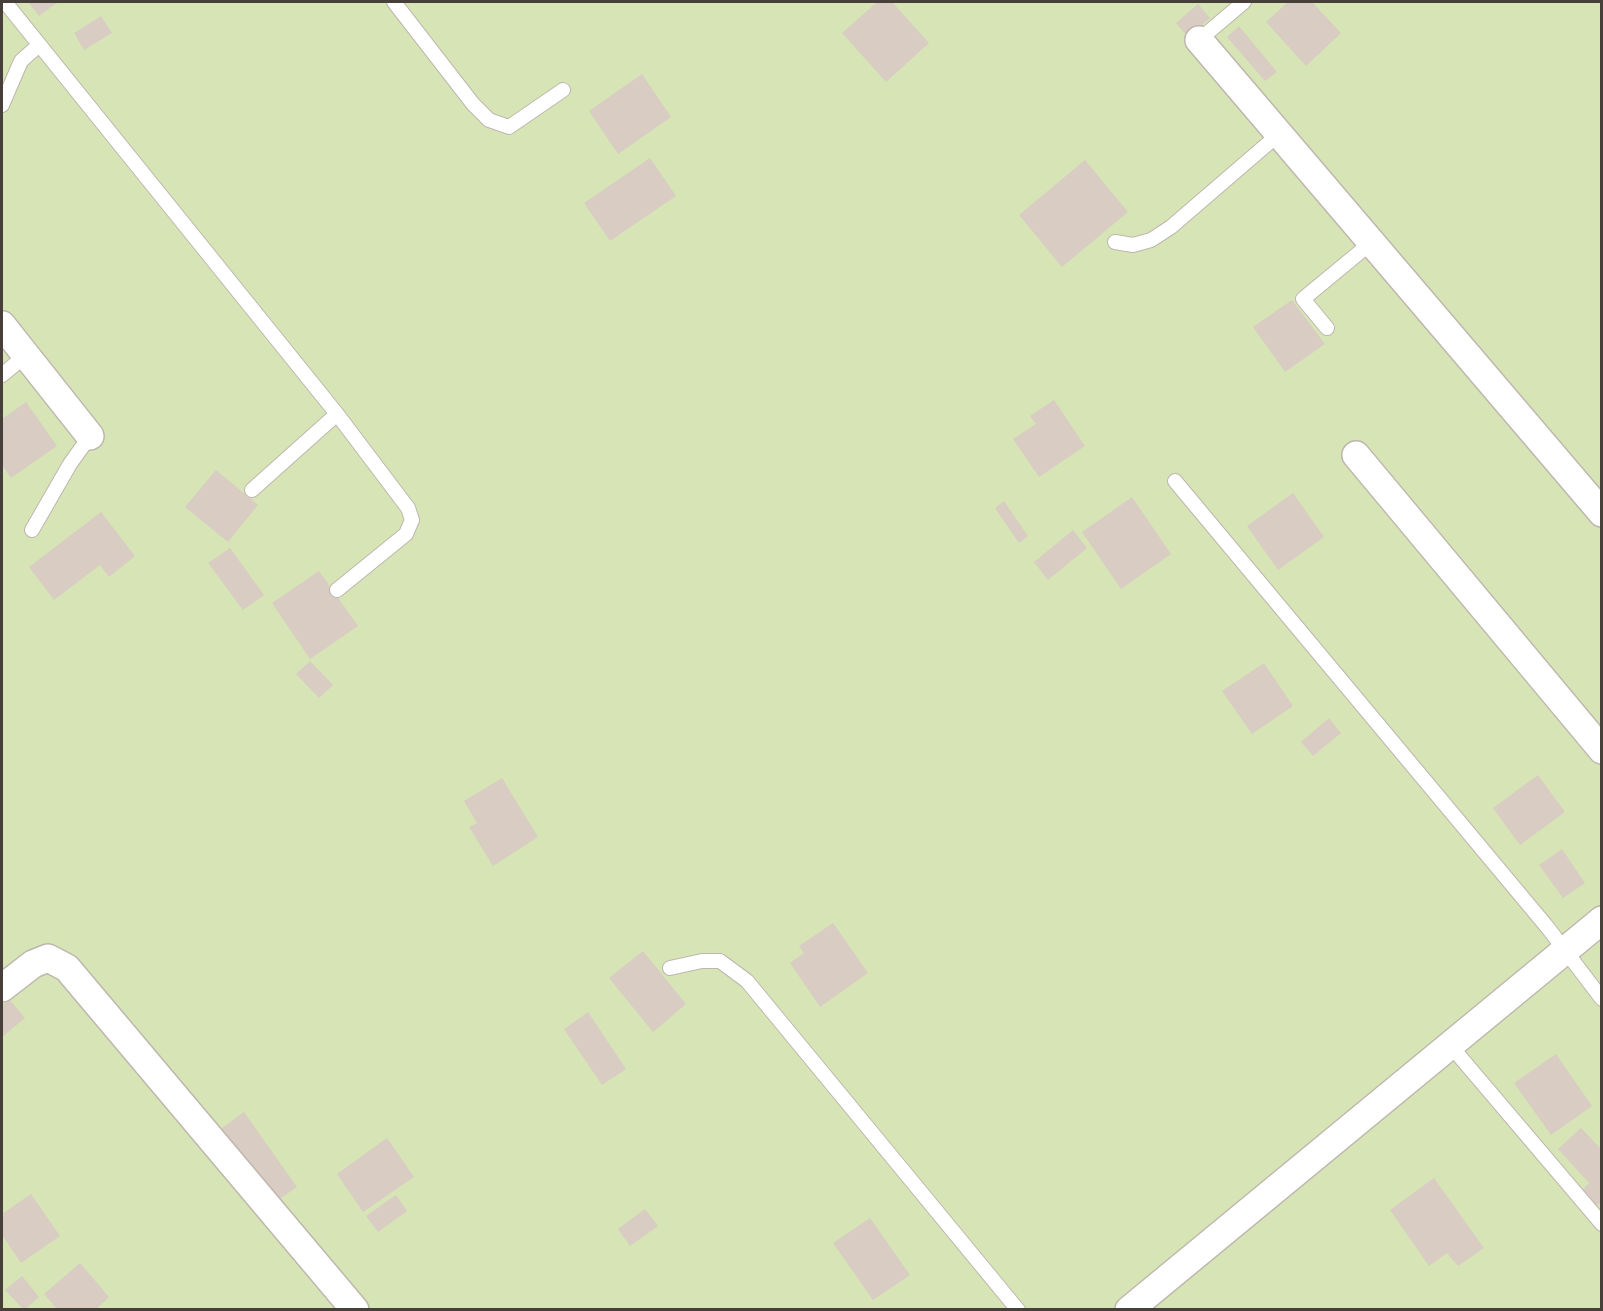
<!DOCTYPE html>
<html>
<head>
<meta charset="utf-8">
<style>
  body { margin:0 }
  #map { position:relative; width:1603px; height:1311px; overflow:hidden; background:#f4efea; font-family:"Work Sans",sans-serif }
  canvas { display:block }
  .frame { position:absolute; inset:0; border:3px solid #473f39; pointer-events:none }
</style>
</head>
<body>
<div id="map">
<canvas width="1603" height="1311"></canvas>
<div class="frame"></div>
</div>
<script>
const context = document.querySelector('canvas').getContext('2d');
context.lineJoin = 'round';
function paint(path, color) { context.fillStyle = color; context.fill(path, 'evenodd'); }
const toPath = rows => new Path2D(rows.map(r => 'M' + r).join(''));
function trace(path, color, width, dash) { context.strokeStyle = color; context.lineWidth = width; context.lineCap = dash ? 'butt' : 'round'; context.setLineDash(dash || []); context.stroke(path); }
const green = toPath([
  [2,2,1601,2,1601,1309,2,1310]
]);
const building = toPath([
  [28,2,58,2,39,16],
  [877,2,892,2,929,43,886,82,842,33],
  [1288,2,1312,2,1341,33,1306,66,1266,22],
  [1198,4,1210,18,1188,37,1176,23],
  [101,16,112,33,84,50,74,33],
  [1239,26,1277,72,1265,81,1227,37],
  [642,74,671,117,618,154,589,111],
  [650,158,676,196,610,241,584,203],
  [1085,160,1128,212,1062,267,1019,215],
  [1292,300,1325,344,1285,372,1253,327],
  [1054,400,1085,446,1039,477,1013,439,1036,424,1030,416],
  [26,402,57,446,11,478,2,465,2,419],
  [216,470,258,505,228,542,185,507],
  [1293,493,1324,537,1278,570,1247,526],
  [1132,497,1171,554,1121,589,1082,532],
  [1004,501,1028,536,1019,543,995,508],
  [101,512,135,556,109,577,100,565,54,600,29,567],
  [1073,530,1087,548,1048,580,1034,562],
  [230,548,264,595,243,610,208,563],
  [319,571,358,626,310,659,272,603],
  [310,661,333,685,319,698,296,674],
  [1264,663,1293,706,1252,734,1222,691],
  [1329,718,1341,733,1313,756,1301,742],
  [1538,775,1565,812,1520,845,1493,808],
  [502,778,538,837,493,866,469,827,477,823,464,801],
  [1562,849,1585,883,1563,898,1539,865],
  [833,923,868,973,820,1007,790,963,804,953,799,946],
  [643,951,686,1004,653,1032,609,978],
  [9,999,25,1018,2,1037,2,1006],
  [588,1012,626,1069,602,1085,564,1029],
  [1556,1054,1592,1106,1551,1135,1514,1083],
  [244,1112,297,1187,271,1205,218,1131],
  [1581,1128,1602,1150,1602,1201,1596,1206,1582,1190,1589,1183,1558,1149],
  [387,1138,414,1177,363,1212,337,1174],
  [1434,1178,1484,1248,1458,1266,1447,1253,1429,1266,1390,1210],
  [31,1194,60,1236,21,1263,2,1235,2,1214],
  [396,1195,407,1211,378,1232,366,1216],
  [645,1209,658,1226,630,1246,618,1229],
  [870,1218,910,1275,873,1300,833,1243],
  [80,1263,109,1297,95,1310,58,1310,44,1294],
  [22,1276,39,1297,24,1310,5,1290]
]);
const lane = toPath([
  [5,2,337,414,408,508,412,520,406,534,337,590],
  [394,2,473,104,489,120,509,127,563,90],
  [1199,40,1244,2],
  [2,105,21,61,39,45],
  [1115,242,1133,245,1151,240,1171,227,1279,134],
  [1327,328,1303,299,1372,242],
  [2,375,26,355],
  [1175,481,1548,928,1602,999],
  [252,490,337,414],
  [32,530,70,464,90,436],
  [670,968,702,961,720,961,747,981,1018,1310],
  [1450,1045,1602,1224]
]);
const street = toPath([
  [1199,40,1602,513],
  [2,325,90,436],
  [1356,455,1602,750],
  [2,988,33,964,48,958,67,968,355,1310],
  [1129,1310,1602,920]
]);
paint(green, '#d7e5b6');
paint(building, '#d8ccc3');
trace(lane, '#bfb6ad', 16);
trace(street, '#bfb6ad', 30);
trace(lane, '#fff', 14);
trace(street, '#fff', 27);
</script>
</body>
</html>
